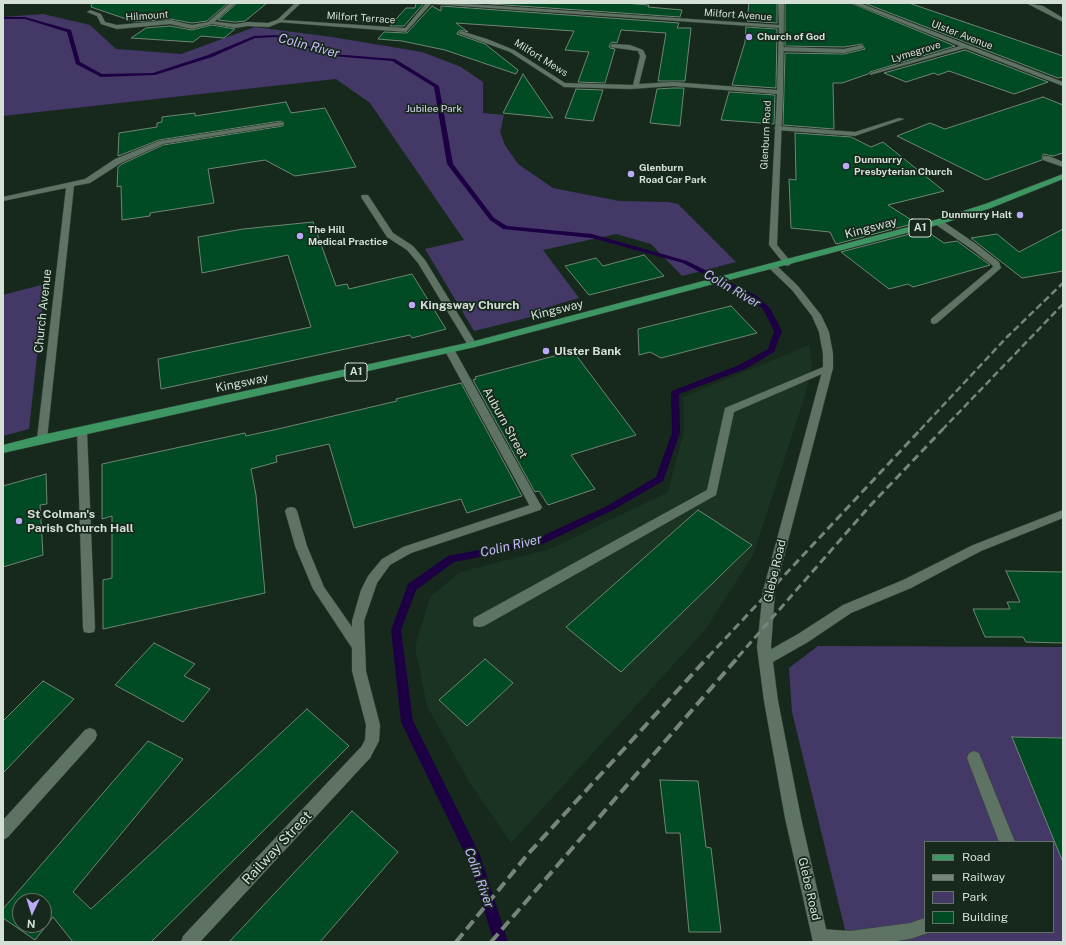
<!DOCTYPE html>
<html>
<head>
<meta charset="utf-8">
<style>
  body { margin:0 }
  #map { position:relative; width:1066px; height:945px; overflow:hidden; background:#17291d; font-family:"Public Sans",sans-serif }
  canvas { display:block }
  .frame { position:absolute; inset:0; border:4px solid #d4dfd6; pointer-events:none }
  .legend { position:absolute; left:924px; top:841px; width:130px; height:92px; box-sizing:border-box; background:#17291d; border:1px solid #637267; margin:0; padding:5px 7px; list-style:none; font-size:12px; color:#d4dfd6 }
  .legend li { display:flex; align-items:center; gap:8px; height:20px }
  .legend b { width:20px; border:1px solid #637267 }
  .north { position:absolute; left:12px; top:893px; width:40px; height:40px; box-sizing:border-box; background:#17291d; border:1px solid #637267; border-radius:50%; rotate:184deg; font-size:11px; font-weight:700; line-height:16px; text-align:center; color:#d4dfd6 }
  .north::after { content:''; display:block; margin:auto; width:14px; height:18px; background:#bbaaf6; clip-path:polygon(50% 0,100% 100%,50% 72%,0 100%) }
</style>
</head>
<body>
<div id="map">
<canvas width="1066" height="945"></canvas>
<div class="frame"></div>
<ul class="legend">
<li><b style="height:5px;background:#3e9663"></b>Road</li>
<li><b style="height:5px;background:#76847a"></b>Railway</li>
<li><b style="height:11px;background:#433866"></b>Park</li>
<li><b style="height:11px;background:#004a24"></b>Building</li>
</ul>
<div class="north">N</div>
</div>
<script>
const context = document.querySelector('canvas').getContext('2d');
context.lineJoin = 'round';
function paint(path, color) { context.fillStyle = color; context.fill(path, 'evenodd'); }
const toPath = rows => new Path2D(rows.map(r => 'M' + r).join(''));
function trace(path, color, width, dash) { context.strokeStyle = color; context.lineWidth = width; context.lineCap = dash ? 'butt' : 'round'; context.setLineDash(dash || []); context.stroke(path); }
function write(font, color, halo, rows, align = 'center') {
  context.font = font + ' "Public Sans",sans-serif'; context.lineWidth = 3.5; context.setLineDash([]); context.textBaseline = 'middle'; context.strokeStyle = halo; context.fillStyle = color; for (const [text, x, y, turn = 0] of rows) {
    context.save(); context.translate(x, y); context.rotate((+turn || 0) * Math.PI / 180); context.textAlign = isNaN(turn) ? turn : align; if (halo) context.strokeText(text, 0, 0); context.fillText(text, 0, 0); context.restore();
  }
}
const built = toPath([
  [809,345,812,366,805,396,753,555,705,630,511,843,468,780,427,706,415,647,430,597,460,572,550,549,668,492,684,431,683,397]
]);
const green = toPath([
  [43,14,90,25,116,49,181,54,255,27,332,37,422,52,461,67,483,82,483,113,504,115,500,132,505,145,518,164,553,188,619,201,668,202,678,204,736,262,682,276,651,244,616,234,543,250,579,298,545,308,539,315,474,331,425,249,464,240,370,103,336,79,3,116,3,17],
  [45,284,29,429,3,436,3,295],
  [818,646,1063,647,1063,942,848,942,792,712,789,668],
  [925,842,1053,842,1053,932,925,932]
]);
const stream = toPath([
  [3,17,25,17,71,30,80,62,102,74,153,73,208,55,254,36,276,35,333,54,395,59,439,86,453,164,494,218,507,226,592,234,687,261,757,296,770,308,782,331,774,352,745,369,679,394,680,433,663,481,613,510,541,545,454,562,416,590,401,630,413,721,480,855,508,942,494,942,469,862,401,722,391,630,407,587,408,584,448,556,536,539,607,506,656,477,672,433,671,393,672,391,739,365,768,349,774,331,763,309,751,300,683,263,592,238,503,229,490,220,447,164,434,87,392,61,332,56,276,37,255,38,212,57,155,75,101,77,76,64,67,32,25,19,3,19,3,17]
]);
const building = toPath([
  [92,3,228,3,207,21,192,23,170,19,135,22,91,7,92,3],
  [237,3,267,3,245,21,235,22,218,20,237,3],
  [416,3,424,3,404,26,390,26,406,8,415,8,416,3],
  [476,3,624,3,649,5,648,7,682,10,680,17,476,3],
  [749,3,777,3,777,23,747,21,749,3],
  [785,3,851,3,955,46,870,72,868,74,842,83,833,83,834,129,783,125,785,53,844,54,865,49,862,44,844,47,785,46,785,3],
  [864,3,909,3,1063,56,1063,77,1058,78,864,3],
  [432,6,441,11,441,6,679,23,677,28,691,28,685,81,658,81,666,33,621,30,617,43,612,42,609,46,610,48,615,49,605,83,578,82,589,52,565,50,574,31,456,23,468,32,460,30,457,33,457,34,485,44,518,70,516,74,445,50,402,41,378,39,384,32,407,33,432,6],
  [212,25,235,29,224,38,201,36,193,42,131,38,146,28,170,26,192,30,212,25],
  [746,27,777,29,776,88,732,85,745,42,746,27],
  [965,50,1048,82,1014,94,949,71,938,75,934,73,906,82,884,73,965,50],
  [523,74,553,118,503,113,523,74],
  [673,88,684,88,680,126,650,123,657,89,673,88],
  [576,89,603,90,593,121,565,118,576,89],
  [729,92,775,95,774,124,721,120,729,92],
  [1043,97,1063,105,1063,153,1053,156,1043,154,1042,160,986,180,897,136,930,123,945,129,1043,97],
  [286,102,291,113,325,108,356,167,295,176,265,160,208,169,214,203,150,213,150,216,122,220,121,186,117,187,118,167,122,164,163,145,283,126,284,123,281,121,159,140,118,156,119,133,157,127,157,123,162,122,162,117,195,113,195,116,286,102],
  [795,133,851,137,871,147,883,142,944,191,888,205,916,223,836,244,830,232,791,228,789,179,796,180,795,133],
  [313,222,336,286,347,284,349,289,412,274,446,329,412,338,410,335,161,389,158,359,311,327,288,255,202,273,198,237,243,229,313,222],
  [1063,229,1063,271,1022,278,971,238,997,234,1019,252,1063,229],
  [925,230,944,243,957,241,990,265,913,287,908,284,889,289,841,252,925,230],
  [644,255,664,276,589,295,565,266,596,258,603,266,644,255],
  [731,306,757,333,661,358,650,352,639,355,638,329,731,306],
  [573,351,636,435,571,455,595,489,548,505,539,491,535,492,473,380,476,379,475,377,573,351],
  [461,383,522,496,467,513,461,499,354,528,329,444,276,456,277,462,251,469,256,495,265,593,103,629,103,580,112,578,112,516,102,519,102,464,245,433,246,436,278,429,397,401,396,399,461,383],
  [46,474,47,504,40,505,43,555,3,567,3,486,46,474],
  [698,510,752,545,621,672,566,627,698,510],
  [1006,571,1063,572,1063,643,1026,642,1023,637,985,637,973,609,1010,609,1007,602,1020,602,1006,571],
  [154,643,195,664,184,676,210,689,183,722,115,685,154,643],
  [485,659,513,683,467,726,439,700,485,659],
  [43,681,74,699,3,773,3,721,43,681],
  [307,709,349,746,151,942,73,942,53,917,35,940,3,918,3,909,148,741,183,759,73,892,91,909,307,709],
  [20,901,44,901,44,925,20,925,20,901],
  [1012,737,1063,738,1063,860,1062,860,1012,737],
  [660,780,698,781,706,847,711,848,721,932,689,932,680,833,666,833,660,780],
  [352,811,398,852,320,942,229,942,352,811]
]);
const service = toPath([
  [279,19,281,22,269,27,248,26,235,28,207,23,210,21,235,24,248,22,268,23,279,19],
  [862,45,864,48,844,53,781,51,778,49,781,47,844,49,862,45],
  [899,118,904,119,855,136,777,130,774,128,777,126,855,132,899,118],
  [1043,156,1049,156,1063,162,1063,167,1043,160,1043,156],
  [362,195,368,195,393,233,413,246,425,260,477,345,475,347,469,347,418,263,407,250,387,237,361,197,362,195],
  [935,220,941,220,976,244,999,262,1001,268,937,323,934,324,931,323,931,319,993,267,992,265,970,248,935,224,935,220],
  [828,365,831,366,833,368,831,370,734,412,716,495,484,626,479,627,474,626,473,622,474,618,707,490,725,408,828,365],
  [536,503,540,504,542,507,540,510,411,553,390,565,377,583,364,621,366,671,380,725,379,741,370,758,365,760,360,758,358,753,365,740,366,725,352,671,352,648,313,589,295,546,285,511,287,508,291,507,295,508,297,511,307,546,324,587,352,627,352,621,361,590,368,576,382,559,403,547,536,503],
  [1063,510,1063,518,981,551,911,588,851,613,808,642,771,663,766,665,761,663,759,659,761,655,798,634,843,605,903,580,973,545,1063,510],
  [974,751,979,753,1015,842,999,842,967,758,969,753,974,751],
  [925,918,925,932,931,932,910,939,890,942,814,942,812,937,814,931,820,929,850,931,910,923,925,918]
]);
const minor = toPath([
  [230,3,236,3,212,24,192,29,170,24,117,29,101,24,97,16,87,12,90,10,101,14,105,22,117,25,170,20,192,25,208,22,230,3],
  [295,3,301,3,283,20,405,28,426,3,454,3,779,25,778,3,784,3,783,92,777,245,792,263,788,266,785,265,769,245,777,94,673,86,630,89,564,87,510,52,458,33,461,31,487,39,514,50,565,83,633,85,640,56,638,51,610,47,612,44,630,45,643,50,646,56,639,84,673,82,777,90,779,28,431,4,406,32,277,22,277,20,295,3],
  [852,3,860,3,1063,82,1063,86,965,48,870,75,870,73,960,46,852,3],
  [1026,3,1043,6,1063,18,1063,22,1026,3],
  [281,122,283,123,283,125,163,144,121,163,90,183,74,186,47,439,46,442,38,442,37,439,66,188,3,201,3,197,85,179,115,159,159,141,281,122],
  [773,264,776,265,798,286,821,315,829,332,833,354,833,368,775,591,771,647,778,701,801,818,829,942,813,942,785,818,764,701,757,647,763,591,823,368,823,354,819,332,812,316,792,290,770,269,769,267,773,264],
  [450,348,455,351,540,504,542,507,540,510,532,510,445,351,450,348],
  [82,427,87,431,95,628,94,632,89,633,84,632,83,628,77,431,82,427],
  [90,728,95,730,97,735,95,740,8,837,3,840,3,820,85,730,90,728],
  [365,746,370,748,372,753,370,758,200,942,181,942,183,936,360,748,365,746]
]);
const primary = toPath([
  [1063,174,1063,179,991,208,941,224,475,347,3,453,3,445,42,435,471,342,935,220,985,204,1063,174]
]);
const railFar2 = toPath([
  [920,430,1007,337,1063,283],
  [942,430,1063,304]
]);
const railFar1 = toPath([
  [708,657,921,429],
  [738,657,868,508,943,429]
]);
const rail = toPath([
  [456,942,528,854,709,656],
  [491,942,739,656]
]);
const markers = [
  [749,37,4,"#bbaaf6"],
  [846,166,4,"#bbaaf6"],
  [631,174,4,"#bbaaf6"],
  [1020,215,4,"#bbaaf6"],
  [300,236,4,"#bbaaf6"],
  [412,305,4,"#bbaaf6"],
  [546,351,4,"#bbaaf6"],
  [19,521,4,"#bbaaf6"]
];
const farStreetnames = [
  ["Milfort Avenue",738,15,4],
  ["Hilmount",147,16,-4],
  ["Milfort Terrace",361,18,4],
  ["Ulster Avenue",962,35,21],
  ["Lymegrove",916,52,-17],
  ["Milfort Mews",541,58,32],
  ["Glenburn Road",766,135,-87]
];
const farPoinames = [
  ["Church of God",757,37],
  ["Dunmurry",854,160],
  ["Presbyterian Church",854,172],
  ["Glenburn",639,168],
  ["Road Car Park",639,180],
  ["Dunmurry Halt",1012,215,"right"],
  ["The Hill",308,230],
  ["Medical Practice",308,242]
];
const farParknames = [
  ["Jubilee Park",434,109]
];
const shields = [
  [920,228,22],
  [356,372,22]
];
const shieldNames = [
  ["A1",920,228],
  ["A1",356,372]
];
const streetNames = [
  ["Kingsway",871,228,-15],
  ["Kingsway",557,310,-14],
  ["Church Avenue",43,311,-84],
  ["Kingsway",242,383,-12],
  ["Auburn Street",505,423,61],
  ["Glebe Road",775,571,-77],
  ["Glebe Road",809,889,77]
];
const poiNames = [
  ["Kingsway Church",420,305],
  ["Ulster Bank",554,351],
  ["St Colman's",27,514],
  ["Parish Church Hall",27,528]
];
const waterNames = [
  ["Colin River",309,46,15],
  ["Colin River",732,289,30],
  ["Colin River",511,546,-13],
  ["Colin River",479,878,70]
];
const nearStreetnames = [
  ["Railway Street",277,848,-47]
];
paint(built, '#1a3322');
paint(green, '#433866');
paint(stream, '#1d0044');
paint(building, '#004a24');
trace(building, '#708575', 1);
trace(service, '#354339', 1);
trace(minor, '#354339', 1);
trace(primary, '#354339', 1);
paint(service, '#5e7364');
paint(minor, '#5e7364');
paint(primary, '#3e9663');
trace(railFar2, '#76847a', 2.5, [7, 3.5]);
trace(railFar1, '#76847a', 3, [8, 4.5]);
trace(rail, '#76847a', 4, [11, 5.5]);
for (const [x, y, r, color] of markers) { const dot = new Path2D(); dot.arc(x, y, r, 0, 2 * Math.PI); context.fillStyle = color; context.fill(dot); trace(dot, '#17291d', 1.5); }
write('10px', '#d4dfd6', '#17291d', farStreetnames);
write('bold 10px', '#d4dfd6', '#17291d', farPoinames, 'left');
write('10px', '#dedbf0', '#17291d', farParknames);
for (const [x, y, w] of shields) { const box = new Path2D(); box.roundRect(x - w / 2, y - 9, w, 18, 3); context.fillStyle = '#17291d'; context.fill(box); trace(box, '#d4dfd6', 1); }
write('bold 11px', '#d4dfd6', null, shieldNames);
write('12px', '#d4dfd6', '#17291d', streetNames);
write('bold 12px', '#d4dfd6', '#17291d', poiNames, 'left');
write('italic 13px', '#c6b9f7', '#17291d', waterNames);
write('14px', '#d4dfd6', '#17291d', nearStreetnames);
</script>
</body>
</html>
